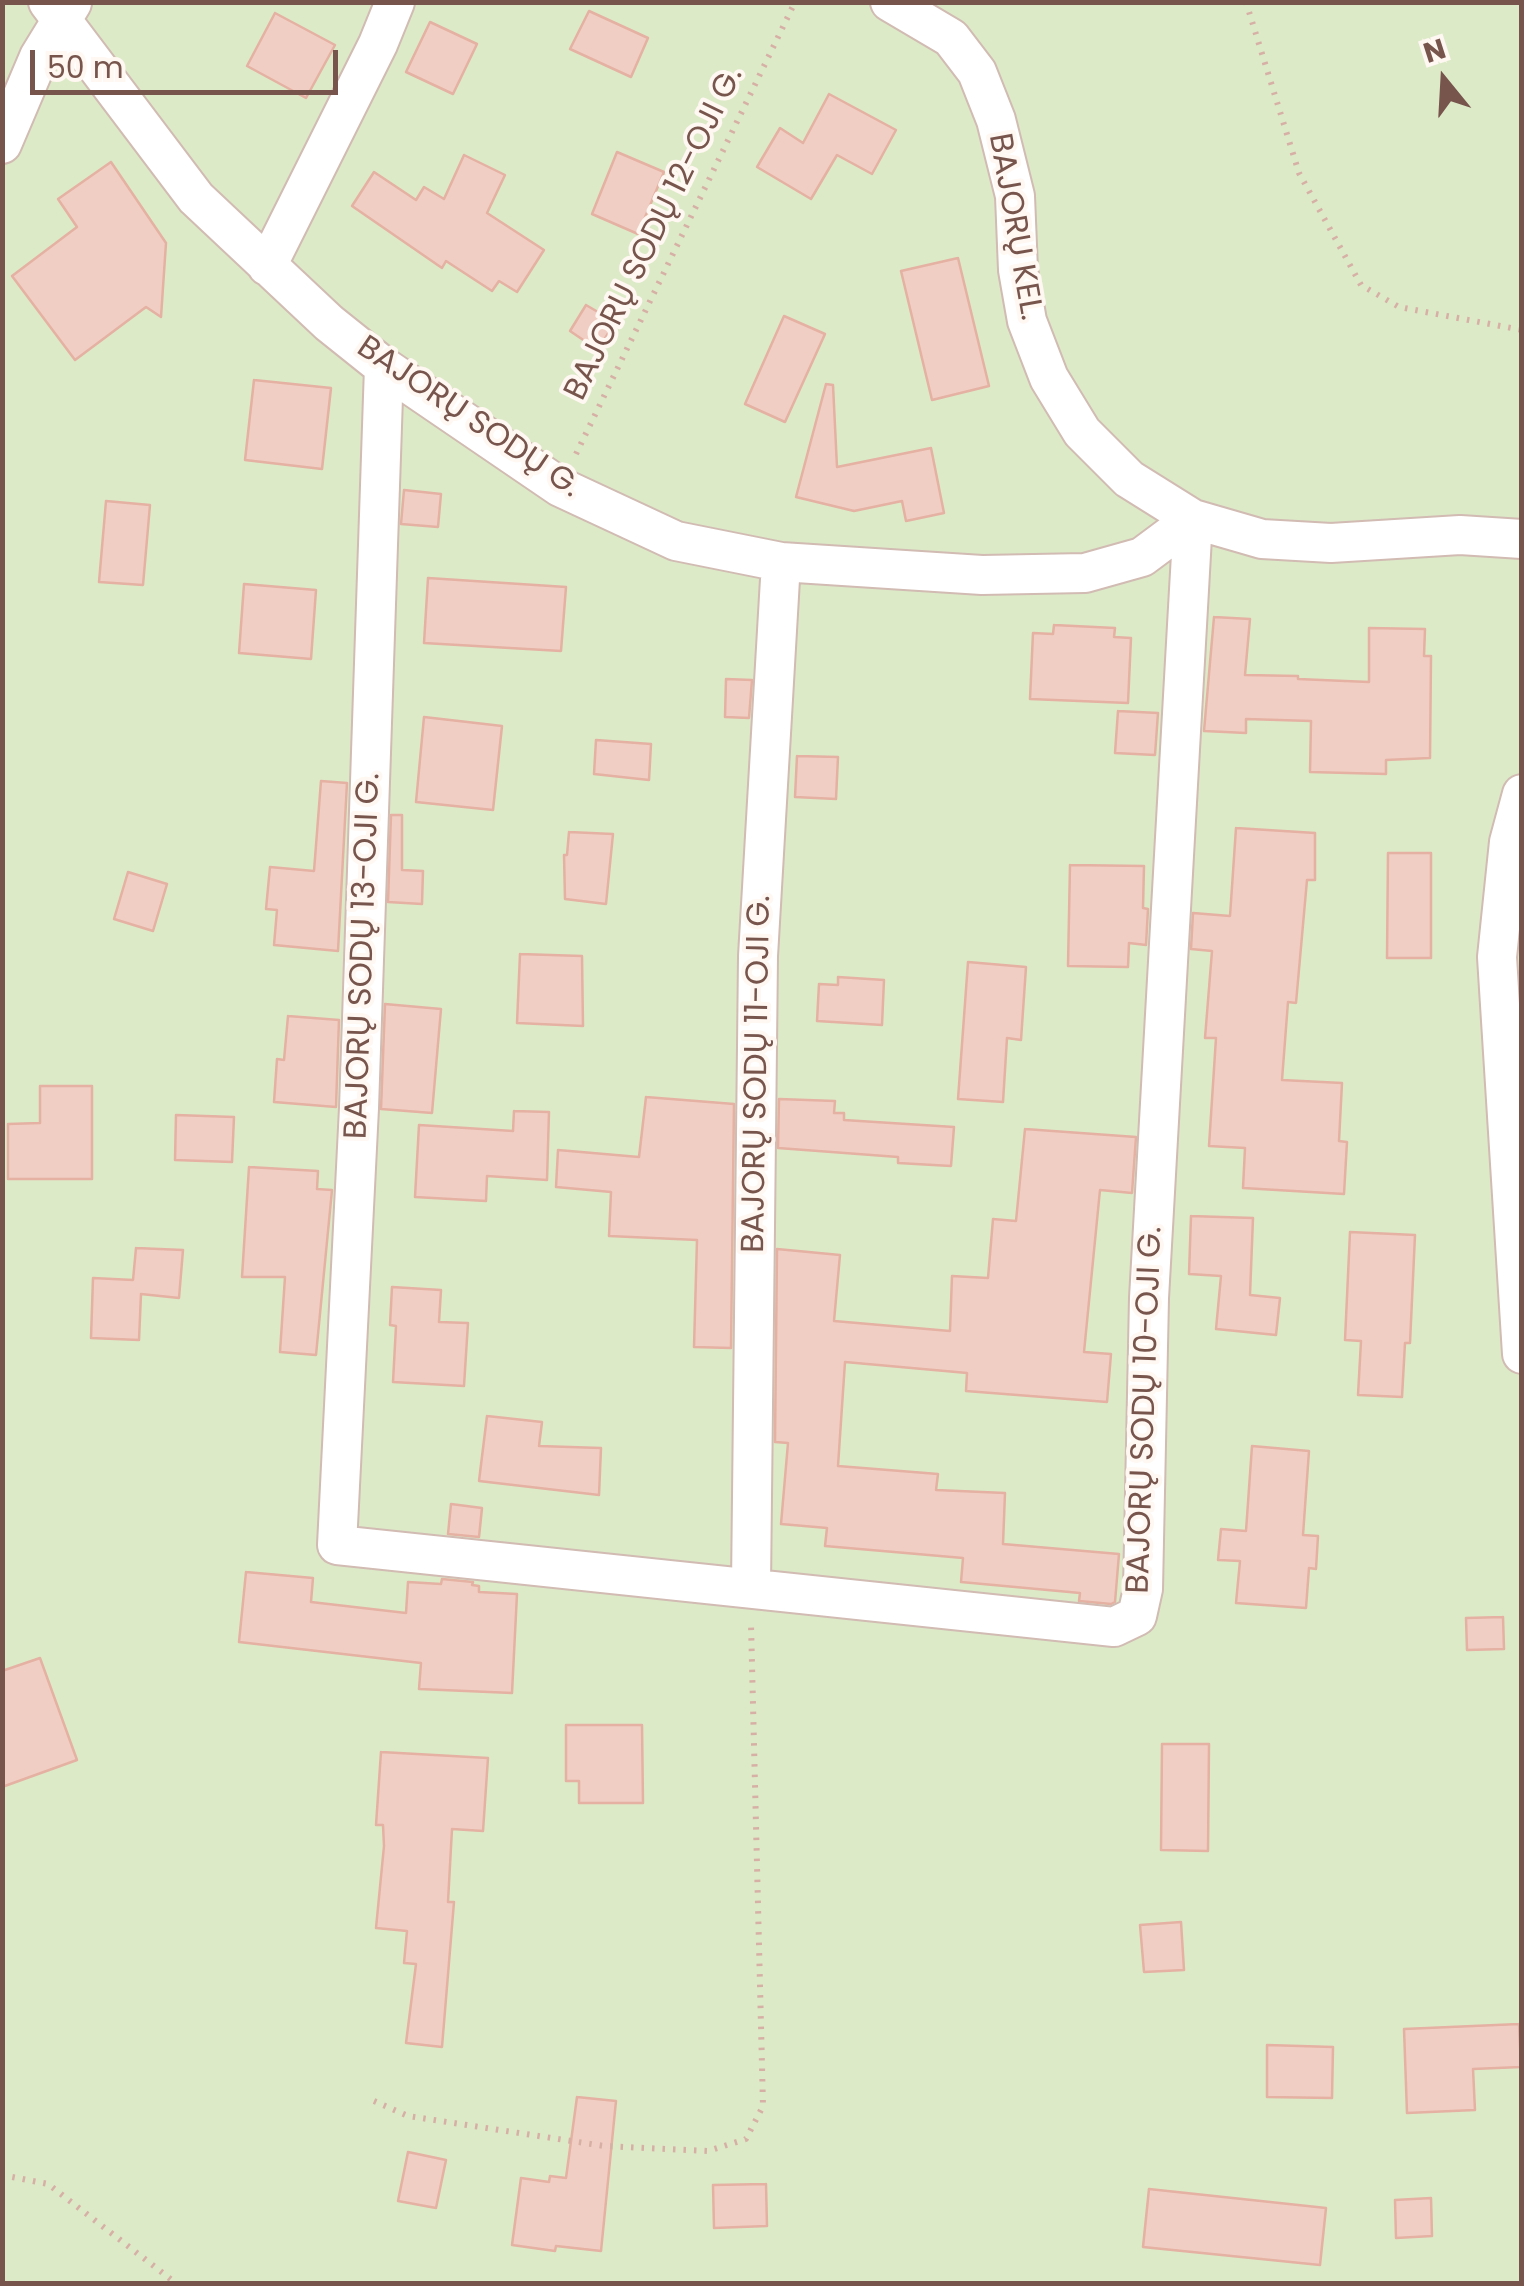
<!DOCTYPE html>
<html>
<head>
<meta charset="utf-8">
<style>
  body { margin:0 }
  #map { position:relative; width:1524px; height:2286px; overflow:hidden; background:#fcf2eb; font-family:Poppins,sans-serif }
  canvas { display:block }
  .frame { position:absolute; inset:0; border:5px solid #77554d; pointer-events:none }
  .north { position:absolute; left:1394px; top:30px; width:100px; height:100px; -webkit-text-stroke:8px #fff7f1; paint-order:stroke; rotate:342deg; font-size:28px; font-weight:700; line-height:40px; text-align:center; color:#77554d }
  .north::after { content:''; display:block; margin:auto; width:35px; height:45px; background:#77554d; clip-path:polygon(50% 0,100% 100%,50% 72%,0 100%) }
  .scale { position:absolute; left:30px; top:50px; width:308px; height:45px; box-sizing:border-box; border:5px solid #77554d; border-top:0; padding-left:12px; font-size:30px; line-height:35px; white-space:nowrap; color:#77554d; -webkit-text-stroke:8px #fff7f1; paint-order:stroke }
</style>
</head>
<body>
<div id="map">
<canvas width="1524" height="2286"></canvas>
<div class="frame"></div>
<div class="north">N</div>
<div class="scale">50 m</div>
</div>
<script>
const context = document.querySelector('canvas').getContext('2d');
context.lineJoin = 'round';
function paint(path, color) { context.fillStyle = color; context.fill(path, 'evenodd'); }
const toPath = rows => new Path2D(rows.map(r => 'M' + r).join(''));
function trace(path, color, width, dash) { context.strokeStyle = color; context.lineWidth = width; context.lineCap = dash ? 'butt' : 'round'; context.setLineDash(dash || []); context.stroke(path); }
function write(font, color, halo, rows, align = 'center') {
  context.font = font + ' Poppins,sans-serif'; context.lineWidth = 8; context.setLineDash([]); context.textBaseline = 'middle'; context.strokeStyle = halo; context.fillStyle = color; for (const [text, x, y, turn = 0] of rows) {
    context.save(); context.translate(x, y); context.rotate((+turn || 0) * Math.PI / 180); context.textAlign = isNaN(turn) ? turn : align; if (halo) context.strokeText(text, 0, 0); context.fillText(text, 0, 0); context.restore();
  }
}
const green = toPath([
  [3,3,1521,3,1521,2283,3,2284]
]);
const building = toPath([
  [589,11,648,38,631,77,570,49,589,11],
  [275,13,335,45,306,98,247,66,275,13],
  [430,22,477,44,453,94,406,72,430,22],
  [829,94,896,130,872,174,837,155,811,199,757,167,780,128,803,143,829,94],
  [617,152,664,172,638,234,592,214,617,152],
  [464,155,505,175,487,213,544,250,517,292,499,281,492,291,446,261,442,268,352,206,374,172,416,200,424,187,444,199,464,155],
  [111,162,166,243,161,317,146,307,75,360,12,276,77,227,58,199,111,162],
  [958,258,989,386,932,400,901,271,958,258],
  [586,305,615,322,598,350,570,331,586,305],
  [784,316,825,334,785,422,745,404,784,316],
  [254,380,331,388,322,469,245,460,254,380],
  [826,384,833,385,837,467,931,448,944,513,906,521,902,501,854,511,796,497,826,384],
  [404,490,441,494,438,527,401,524,404,490],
  [106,501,150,505,143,585,99,582,106,501],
  [428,578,566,587,561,651,424,643,428,578],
  [244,584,316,590,311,659,239,653,244,584],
  [1214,617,1250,619,1245,675,1298,676,1298,679,1369,682,1369,628,1425,629,1424,656,1431,656,1430,758,1386,760,1386,774,1310,772,1311,721,1246,719,1246,733,1204,731,1214,617],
  [1054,625,1115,628,1114,637,1131,638,1128,703,1030,699,1033,633,1053,634,1054,625],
  [726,679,752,680,749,718,725,717,726,679],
  [1118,711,1158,713,1155,755,1115,753,1118,711],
  [424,717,502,726,493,810,416,802,424,717],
  [596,740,651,744,649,780,594,774,596,740],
  [797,756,838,757,836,799,795,797,797,756],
  [321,781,347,783,338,951,274,945,277,910,266,909,270,867,314,871,321,781],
  [391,815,402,815,402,870,423,871,422,904,388,902,391,815],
  [1236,828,1315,833,1315,880,1307,880,1296,1003,1288,1002,1282,1080,1342,1083,1339,1141,1347,1142,1344,1194,1243,1188,1245,1148,1209,1146,1216,1038,1205,1038,1212,951,1191,949,1193,913,1230,916,1236,828],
  [569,832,613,834,606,904,565,899,564,855,567,855,569,832],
  [1388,853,1431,853,1431,958,1387,958,1388,853],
  [1070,865,1144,866,1143,908,1148,909,1146,945,1129,943,1128,967,1068,966,1070,865],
  [128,872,167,884,153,931,114,919,128,872],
  [520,954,582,956,583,1026,517,1023,520,954],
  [968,962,1026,967,1021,1040,1007,1038,1003,1102,958,1099,968,962],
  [838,977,884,980,882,1025,817,1021,819,984,838,985,838,977],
  [385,1004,441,1009,432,1113,381,1109,385,1004],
  [288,1016,339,1020,336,1107,274,1102,277,1059,284,1060,288,1016],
  [40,1086,92,1086,92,1179,8,1179,8,1124,40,1123,40,1086],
  [646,1097,734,1104,731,1348,694,1347,697,1240,609,1236,611,1192,556,1187,558,1150,639,1157,646,1097],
  [779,1099,835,1101,834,1113,844,1113,844,1120,954,1127,951,1166,898,1163,898,1157,778,1148,779,1099],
  [514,1111,549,1112,547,1180,487,1176,486,1201,415,1197,419,1125,513,1131,514,1111],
  [176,1115,234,1117,232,1162,175,1160,176,1115],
  [1025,1129,1136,1137,1132,1193,1100,1190,1084,1352,1111,1354,1107,1402,966,1391,967,1373,845,1362,838,1466,938,1474,936,1490,1005,1493,1003,1544,1119,1554,1115,1602,1111,1604,1079,1601,1080,1593,961,1582,963,1558,825,1546,827,1528,781,1524,788,1443,775,1442,777,1249,840,1255,834,1321,950,1331,952,1276,988,1278,993,1219,1016,1221,1025,1129],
  [249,1167,318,1171,317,1189,332,1190,316,1355,280,1352,285,1277,242,1277,249,1167],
  [1191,1216,1253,1218,1250,1295,1280,1298,1276,1335,1216,1329,1221,1276,1189,1274,1191,1216],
  [1350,1232,1415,1235,1410,1343,1405,1343,1402,1397,1358,1395,1361,1341,1345,1340,1350,1232],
  [136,1248,183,1250,179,1298,141,1294,139,1340,91,1338,93,1278,133,1280,136,1248],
  [392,1287,441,1290,439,1322,468,1323,464,1386,393,1382,396,1326,390,1325,392,1287],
  [487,1416,542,1422,539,1446,601,1448,599,1495,479,1481,487,1416],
  [1252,1446,1309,1451,1303,1535,1318,1536,1316,1569,1309,1568,1306,1608,1236,1603,1240,1561,1218,1560,1221,1529,1246,1531,1252,1446],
  [451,1504,482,1508,479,1537,448,1534,451,1504],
  [246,1572,313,1578,311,1602,406,1613,408,1582,441,1584,442,1579,473,1582,472,1585,479,1586,479,1592,517,1594,512,1693,419,1689,421,1663,239,1642,246,1572],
  [1503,1617,1504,1649,1467,1650,1466,1618,1503,1617],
  [40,1658,77,1760,2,1787,2,1671,40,1658],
  [566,1725,642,1725,643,1803,579,1803,579,1781,566,1781,566,1725],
  [1162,1744,1209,1744,1208,1851,1161,1850,1162,1744],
  [381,1752,488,1758,483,1831,452,1829,448,1902,454,1902,442,2047,406,2043,416,1964,404,1963,407,1931,376,1928,384,1846,383,1825,376,1825,381,1752],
  [1181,1922,1184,1970,1144,1972,1140,1925,1181,1922],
  [1519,2024,1521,2067,1473,2069,1475,2110,1407,2113,1404,2029,1519,2024],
  [1267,2045,1333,2047,1332,2098,1267,2097,1267,2045],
  [577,2097,616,2101,601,2251,556,2246,555,2251,512,2245,521,2178,549,2182,550,2176,566,2178,577,2097],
  [408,2152,446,2160,436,2208,398,2201,408,2152],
  [766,2184,767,2226,714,2228,713,2185,766,2184],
  [1149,2189,1326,2208,1320,2265,1143,2247,1149,2189],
  [1431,2198,1432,2236,1396,2238,1395,2200,1431,2198]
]);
const path = toPath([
  [1246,2,1299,173,1361,285,1399,307,1522,330],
  [576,454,795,2],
  [374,2101,408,2116,604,2146,708,2151,746,2139,763,2106,751,1624],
  [2,2175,48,2184,177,2284]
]);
const minor = toPath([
  [48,2,196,198,329,323,384,367,560,487,676,541,781,562,982,575,1085,573,1142,557,1193,519],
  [890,2,951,38,977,72,996,120,1015,196,1018,270,1027,321,1049,378,1082,432,1129,479,1193,519,1262,539,1331,543,1460,535,1522,539],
  [2,144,39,57,72,3],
  [267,266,378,44,395,2],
  [384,367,359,1108,337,1545,1114,1627,1137,1616,1143,1589,1149,1298,1193,519],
  [1522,794,1509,842,1497,957,1522,1354],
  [751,1586,758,956,781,562]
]);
const streetNames = [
  ["BAJORŲ KEL.",1014,227,80],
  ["BAJORŲ SODŲ 12-OJI G.",655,234,-64],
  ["BAJORŲ SODŲ G.",468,418,34],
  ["BAJORŲ SODŲ 13-OJI G.",364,956,-88],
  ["BAJORŲ SODŲ 11-OJI G.",758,1074,-89],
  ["BAJORŲ SODŲ 10-OJI G.",1146,1410,-88]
];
paint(green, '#dceac8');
paint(building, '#f1cec3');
trace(building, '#e4b1a3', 2.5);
trace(minor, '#d1bbb2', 42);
trace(path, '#d7b0a5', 6, [2.5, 8]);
trace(minor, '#fff', 38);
write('32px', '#77554d', '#fff7f1', streetNames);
</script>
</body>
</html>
